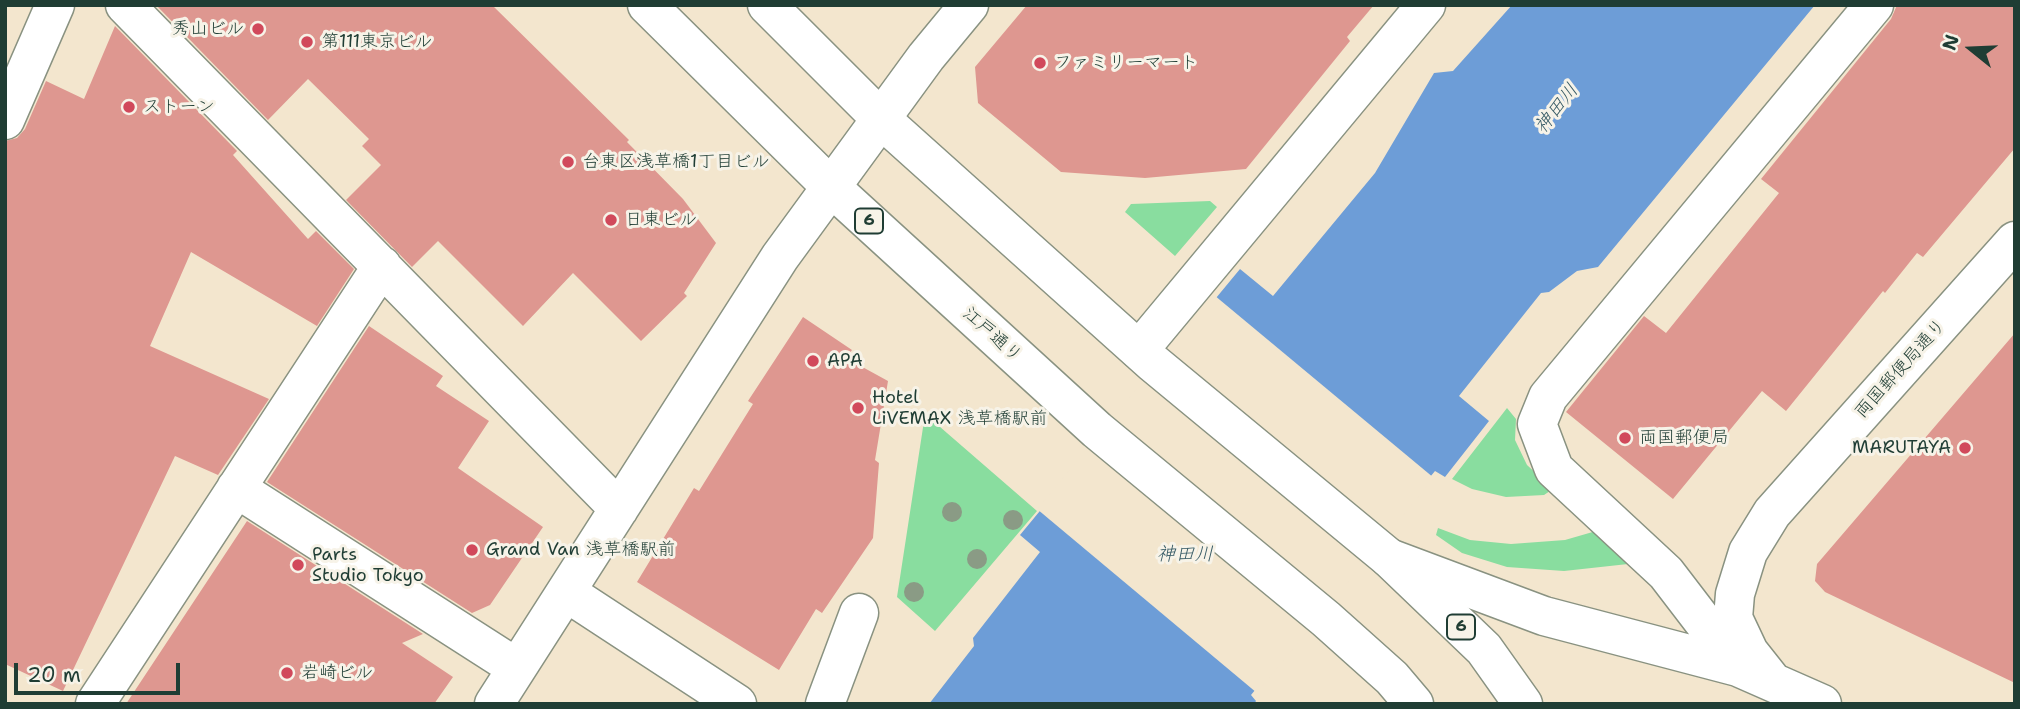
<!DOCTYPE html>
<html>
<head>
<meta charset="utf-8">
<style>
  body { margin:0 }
  #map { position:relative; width:2020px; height:709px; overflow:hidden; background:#f3e6ce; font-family:"Shantell Sans",sans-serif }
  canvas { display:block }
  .frame { position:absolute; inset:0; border:7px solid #1f3d34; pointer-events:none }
  .north { position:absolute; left:1936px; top:14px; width:70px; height:70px; -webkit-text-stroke:5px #f7f3e8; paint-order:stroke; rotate:288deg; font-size:19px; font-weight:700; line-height:28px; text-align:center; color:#1f3d34 }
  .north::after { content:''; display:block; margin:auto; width:24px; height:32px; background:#1f3d34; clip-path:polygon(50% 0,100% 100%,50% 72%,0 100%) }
  .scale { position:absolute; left:14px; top:663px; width:166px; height:32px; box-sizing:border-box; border:4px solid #1f3d34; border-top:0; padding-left:9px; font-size:21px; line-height:24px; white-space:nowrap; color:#1f3d34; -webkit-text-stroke:5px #f7f3e8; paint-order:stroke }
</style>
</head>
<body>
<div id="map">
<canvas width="2020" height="709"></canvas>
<div class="frame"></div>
<div class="north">N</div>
<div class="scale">20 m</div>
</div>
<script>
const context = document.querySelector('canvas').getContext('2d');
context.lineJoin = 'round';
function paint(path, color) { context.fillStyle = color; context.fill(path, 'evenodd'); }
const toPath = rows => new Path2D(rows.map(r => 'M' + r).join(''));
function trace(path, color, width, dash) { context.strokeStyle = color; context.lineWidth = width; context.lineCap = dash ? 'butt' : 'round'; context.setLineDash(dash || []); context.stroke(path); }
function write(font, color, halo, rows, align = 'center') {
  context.font = font + ' "Shantell Sans","Klee One",sans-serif'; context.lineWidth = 6; context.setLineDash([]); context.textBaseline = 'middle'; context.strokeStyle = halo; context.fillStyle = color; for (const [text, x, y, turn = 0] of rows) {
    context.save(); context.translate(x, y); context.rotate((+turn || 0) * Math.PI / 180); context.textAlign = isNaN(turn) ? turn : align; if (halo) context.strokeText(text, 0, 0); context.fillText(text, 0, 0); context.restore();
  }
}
const green = toPath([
  [1210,201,1217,207,1175,256,1125,212,1131,204],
  [1507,408,1516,419,1515,440,1527,465,1553,489,1544,495,1506,497,1472,489,1452,479],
  [932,420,1037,511,935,631,897,597,924,421],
  [1438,528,1470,540,1511,544,1565,540,1603,529,1628,564,1564,571,1507,567,1462,553,1436,535]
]);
const water = toPath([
  [1512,5,1815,5,1598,267,1577,271,1549,292,1541,293,1459,396,1489,421,1445,477,1435,471,1251,695,1256,701,1254,704,929,704,974,646,973,638,1040,552,1020,535,1240,269,1273,296,1375,173,1434,73,1453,71]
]);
const pier = toPath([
  [1214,295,1434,478,1257,693,1037,509]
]);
const building = toPath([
  [156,5,492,5,629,140,627,142,683,199,716,243,684,293,687,296,641,341,573,273,523,326,438,241,412,267,346,200,381,165,362,146,369,139,308,79,268,120],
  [1027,5,1374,5,1347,37,1350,41,1246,169,1145,178,1061,172,978,103,975,67],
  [1897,5,2015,5,2015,148,1923,257,1917,253,1885,293,1883,291,1786,411,1762,391,1673,499,1566,412,1644,316,1666,333,1779,193,1761,179,1891,19],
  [115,26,237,151,233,155,308,239,316,231,354,269,317,326,191,252,150,346,269,399,218,475,175,456,63,691,5,664,5,141,17,138,25,129,46,81,84,99],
  [803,317,852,350,846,358,888,381,875,460,879,463,873,538,822,613,816,609,779,670,637,582,694,488,699,491,753,404,748,401],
  [369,326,443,376,436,386,489,421,458,468,543,527,490,605,472,613,267,482],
  [2015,333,2015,683,1825,592,1815,581,1817,564],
  [247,521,423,634,402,643,453,677,434,704,126,704]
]);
const minor = toPath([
  [125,5,619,509],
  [5,120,55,5],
  [1139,350,1426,5],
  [236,488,517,668],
  [1389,558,1544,616,1738,667,1822,704],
  [566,592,737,704],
  [1738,667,1666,573,1554,469,1537,424,1548,397,1874,5],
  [1772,681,1749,652,1733,618,1735,594,1748,552,1772,513,2015,241],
  [95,704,382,266],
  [494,704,780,257,926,57,969,5],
  [825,704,859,613]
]);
const highway = toPath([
  [647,5,831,187,1097,430,1326,619,1392,678,1414,704],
  [767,5,881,119,1153,363,1389,558,1484,649,1523,704]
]);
const trees = [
  [952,512],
  [1013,520],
  [977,559],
  [914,592]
];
const markers = [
  [258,29,7,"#d1495b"],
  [307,42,7,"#d1495b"],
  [1040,63,7,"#d1495b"],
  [129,107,7,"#d1495b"],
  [568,162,7,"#d1495b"],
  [611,220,7,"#d1495b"],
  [813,361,7,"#d1495b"],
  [858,408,7,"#d1495b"],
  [1625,438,7,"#d1495b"],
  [1965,448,7,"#d1495b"],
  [472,550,7,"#d1495b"],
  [298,565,7,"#d1495b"],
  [287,673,7,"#d1495b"]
];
const shields = [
  [869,221,28],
  [1461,627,28]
];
const shieldNames = [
  ["6",869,221],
  ["6",1461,627]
];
const poiNames = [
  ["秀山ビル",244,29,"right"],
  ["第111東京ビル",321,42],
  ["ファミリーマート",1054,63],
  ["ストーン",143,107],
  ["台東区浅草橋1丁目ビル",582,162],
  ["日東ビル",625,220],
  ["APA",827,361],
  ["Hotel",872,398],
  ["LiVEMAX 浅草橋駅前",872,419],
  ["両国郵便局",1639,438],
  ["MARUTAYA",1951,448,"right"],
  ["Grand Van 浅草橋駅前",486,550],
  ["Parts",312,555],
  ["Studio Tokyo",312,576],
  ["岩崎ビル",301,673]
];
const streetNames = [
  ["江戸通り",992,335,42],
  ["両国郵便局通り",1901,369,-48]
];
const waterNames = [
  ["神田川",1557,109,-51],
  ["神田川",1185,555]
];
paint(green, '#89dd9f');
paint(water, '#6d9dd7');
paint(pier, '#f3e6ce');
paint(building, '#de9790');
trace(minor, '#899281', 41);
trace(highway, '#899281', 41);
trace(minor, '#fff', 38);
trace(highway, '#fff', 38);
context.fillStyle = '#8a9b85';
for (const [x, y] of trees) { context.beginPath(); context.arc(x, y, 10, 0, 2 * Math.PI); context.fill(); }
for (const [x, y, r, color] of markers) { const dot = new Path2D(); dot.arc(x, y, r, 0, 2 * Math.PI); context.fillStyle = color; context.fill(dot); trace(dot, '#f7f3e8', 2.5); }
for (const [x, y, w] of shields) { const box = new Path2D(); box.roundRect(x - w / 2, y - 12.5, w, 25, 5); context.fillStyle = '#f7f3e8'; context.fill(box); trace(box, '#1f3d34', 2); }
write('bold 16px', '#1f3d34', null, shieldNames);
write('18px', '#1f3d34', '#f7f3e8', poiNames, 'left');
write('18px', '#1f3d34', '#f7f3e8', streetNames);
write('italic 19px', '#365a65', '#f7f3e8', waterNames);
</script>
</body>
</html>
